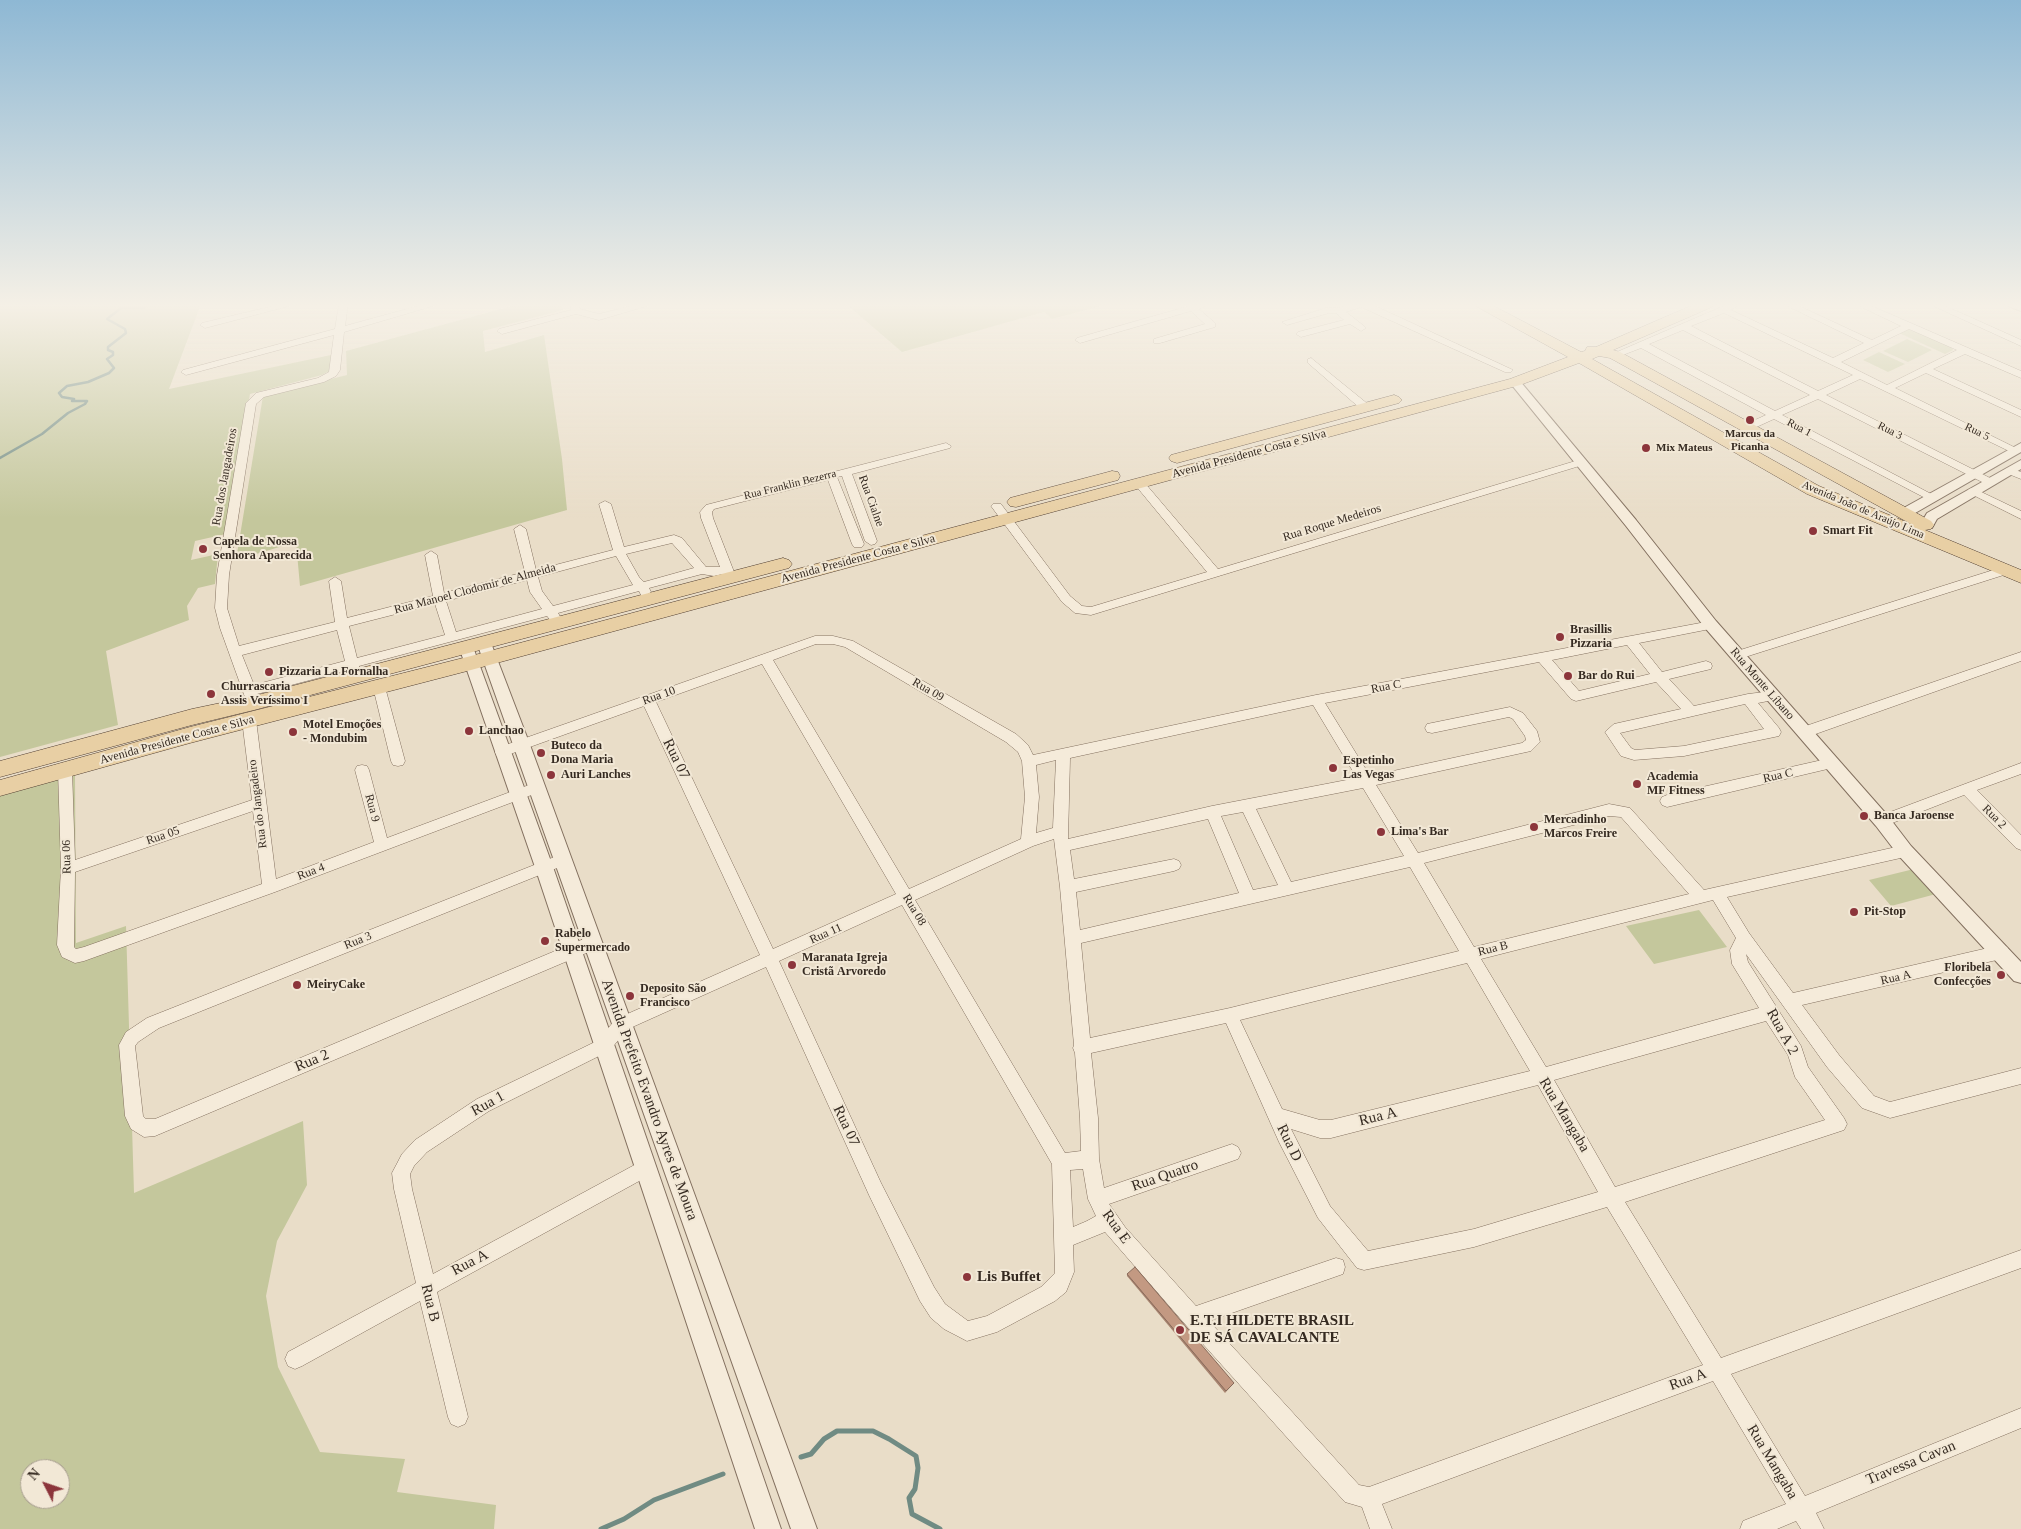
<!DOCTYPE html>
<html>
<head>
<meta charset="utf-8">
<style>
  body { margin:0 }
  #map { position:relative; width:2021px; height:1529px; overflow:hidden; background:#e9ddc8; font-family:Georgia,serif }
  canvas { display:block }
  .north { position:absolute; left:20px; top:1459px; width:50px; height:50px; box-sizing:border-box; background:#f2e8d6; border:1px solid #a69c8e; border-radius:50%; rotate:311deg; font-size:14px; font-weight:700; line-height:20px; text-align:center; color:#352a21 }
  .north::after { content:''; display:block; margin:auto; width:18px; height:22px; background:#8c353b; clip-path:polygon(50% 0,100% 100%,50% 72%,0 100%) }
</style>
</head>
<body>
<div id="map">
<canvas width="2021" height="1529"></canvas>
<div class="north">N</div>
</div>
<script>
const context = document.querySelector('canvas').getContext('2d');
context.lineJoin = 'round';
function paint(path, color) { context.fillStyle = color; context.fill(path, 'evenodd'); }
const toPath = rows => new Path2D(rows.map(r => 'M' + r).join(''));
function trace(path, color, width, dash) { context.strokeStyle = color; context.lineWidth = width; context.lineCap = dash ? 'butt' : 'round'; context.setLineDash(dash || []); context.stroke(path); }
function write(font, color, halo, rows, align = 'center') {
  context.font = font + ' Georgia,serif'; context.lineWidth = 4; context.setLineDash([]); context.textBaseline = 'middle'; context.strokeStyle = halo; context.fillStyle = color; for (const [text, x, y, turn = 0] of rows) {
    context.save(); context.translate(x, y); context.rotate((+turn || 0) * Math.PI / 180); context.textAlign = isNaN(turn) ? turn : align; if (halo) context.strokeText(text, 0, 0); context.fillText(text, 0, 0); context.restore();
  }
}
const green = toPath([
  [0,304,201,304,169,389,331,355,331,370,322,375,250,394,226,534,195,541,191,560,218,554,215,584,198,588,187,606,189,620,106,651,118,725,0,757],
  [519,304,562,304,563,310,483,331,485,352,544,335,562,459,567,510,300,586,296,542,236,560,263,396,347,375,346,351],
  [846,304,1109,304,1052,319,1044,312,902,352],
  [1907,329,1913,329,1951,346,1953,350,1945,354,1899,333],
  [1907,339,1932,350,1908,362,1883,351],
  [1879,352,1905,364,1888,372,1863,360],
  [75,775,76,943,126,926,134,1193,303,1121,307,1185,277,1241,266,1296,278,1367,320,1452,405,1459,397,1492,496,1505,494,1529,0,1529,0,795],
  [30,1469,60,1469,60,1499,30,1499],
  [1914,869,1936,894,1891,906,1869,880],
  [1699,910,1727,947,1654,964,1626,926]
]);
const streamFar1 = toPath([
  [0,458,42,434,68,413,85,404,87,401,72,401,74,399,62,397,59,393,67,386,88,382,109,373,114,368,107,359,113,355,113,352,108,350,108,347,126,333,125,329,107,319,121,308,144,308,147,304]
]);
const stream = toPath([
  [801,1457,811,1454,824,1439,837,1431,873,1431,889,1439,916,1456,918,1468,915,1489,909,1498,912,1514,940,1529],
  [601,1529,624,1519,654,1500,723,1474]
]);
const minor = toPath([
  [281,304,297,304,205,328,200,325,202,323,281,304],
  [339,304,348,304,345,326,425,304,440,304,344,332,340,370,336,376,324,382,264,397,256,404,229,575,227,608,239,646,335,622,329,581,335,577,341,581,347,618,433,596,425,555,431,551,437,555,444,593,525,572,514,529,520,525,526,529,536,570,613,550,599,504,605,501,611,504,624,547,674,535,682,538,706,567,720,567,701,518,700,512,706,505,946,443,951,446,950,448,852,474,877,541,875,544,871,545,865,541,842,476,837,477,864,544,862,547,854,547,852,544,828,480,714,509,712,512,713,518,736,577,734,580,726,580,723,574,714,576,702,574,649,588,651,592,645,596,641,595,639,591,558,613,561,618,555,622,551,621,547,616,359,666,359,673,354,675,349,673,348,670,257,694,260,700,258,703,253,705,248,703,246,700,220,628,215,608,217,575,246,403,256,393,318,378,329,372,334,335,186,375,181,372,183,370,335,329,339,304],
  [672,543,694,568,644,582,639,577,626,554,672,543],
  [616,556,633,585,553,606,542,591,538,577,616,556],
  [527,580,530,592,542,609,456,632,446,601,527,580],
  [435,604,445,635,357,658,349,626,435,604],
  [337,630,345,661,254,685,242,655,337,630],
  [570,304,579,304,580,309,599,314,638,304,654,304,599,320,576,314,502,334,497,331,499,329,571,310,570,304],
  [1196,304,1211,304,1199,309,1215,323,1215,327,1160,343,1154,343,1154,339,1205,324,1191,311,1080,343,1075,340,1077,338,1196,304],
  [1350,304,1371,304,1513,370,1511,372,1505,372,1361,307,1346,312,1364,326,1366,328,1361,331,1350,324,1301,337,1296,334,1298,332,1344,320,1336,313,1329,313,1287,325,1282,322,1326,308,1338,308,1350,304],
  [1728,304,1737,306,1731,310,1833,358,1864,343,1783,304,1795,304,1872,340,1901,326,1855,304,1867,304,2021,371,2021,378,1965,354,1933,369,2021,410,2021,417,1926,373,1895,388,2020,450,2019,452,2011,452,1860,379,1826,395,1994,480,1995,482,1994,484,1986,484,1818,399,1782,415,1935,496,1937,498,1931,501,1774,419,1752,429,1744,429,1743,427,1744,425,1766,415,1641,348,1615,358,1610,355,1728,304],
  [1724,313,1853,375,1818,391,1691,326,1724,313],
  [1909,329,1957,350,1887,385,1841,362,1909,329],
  [1683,330,1810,395,1775,411,1649,344,1683,330],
  [1929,304,1941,304,2021,340,2021,346,1929,304],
  [1311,358,1369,405,1369,409,1361,409,1308,363,1308,359,1311,358],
  [1582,459,1587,462,1586,464,1091,615,1075,613,1062,602,991,506,993,504,1001,504,1070,596,1082,606,1091,607,1207,572,1136,486,1135,484,1136,482,1144,482,1218,569,1582,459],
  [2010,468,2021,472,2021,479,2006,473,2005,471,2006,469,2010,468],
  [1973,488,2021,511,2021,519,1969,493,1968,491,1969,489,1973,488],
  [2006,566,2010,567,2012,570,2010,573,1742,658,1738,659,1734,658,1732,655,1734,652,2006,566],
  [1711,621,1717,625,1715,628,1639,643,1662,672,1706,661,1711,663,1712,666,1711,669,1669,679,1694,706,1748,694,1773,691,1778,693,1780,696,1778,699,1758,703,1779,728,1781,732,1779,736,1684,756,1634,760,1621,756,1605,732,1614,724,1681,709,1656,682,1576,701,1571,699,1539,662,1325,703,1370,776,1522,743,1526,740,1525,736,1513,719,1509,717,1432,733,1427,732,1425,728,1427,724,1432,723,1510,707,1523,713,1537,731,1540,742,1531,751,1376,785,1418,853,1609,804,1630,808,1704,890,1905,845,1910,847,1912,851,1910,855,1905,857,1727,897,1749,933,1793,993,2001,945,2007,947,2009,952,2007,957,2001,959,1802,1005,1839,1055,1874,1096,1890,1102,2021,1068,2021,1084,1890,1118,1862,1108,1827,1067,1746,954,1748,962,1801,1046,1808,1067,1844,1118,1847,1124,1844,1130,1625,1202,1721,1358,2021,1250,2021,1268,1731,1374,1805,1496,2021,1408,2021,1428,1816,1513,1824,1529,1801,1529,1796,1521,1777,1529,1740,1529,1743,1521,1786,1504,1713,1381,1382,1504,1392,1529,1370,1529,1362,1507,1345,1502,1185,1324,1105,1232,1073,1245,1074,1272,1066,1292,1055,1301,997,1332,967,1341,944,1329,931,1318,920,1301,869,1195,766,967,628,1029,609,1051,489,1111,427,1152,414,1166,410,1174,412,1189,433,1274,640,1162,646,1159,652,1162,655,1168,652,1174,437,1292,468,1417,465,1424,458,1427,451,1424,448,1417,420,1301,302,1366,295,1369,288,1366,285,1359,288,1352,416,1283,394,1189,392,1173,402,1154,415,1140,477,1099,597,1041,616,1019,760,955,644,706,502,757,497,756,495,752,497,748,815,636,833,636,853,641,1016,734,1028,745,1033,755,1316,695,1711,621],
  [816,644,833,644,845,647,1006,742,1018,752,1022,761,1025,797,1021,839,909,889,773,660,816,644],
  [1627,645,1650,674,1579,691,1552,660,1627,645],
  [762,664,896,894,773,949,656,702,762,664],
  [1745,704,1764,729,1684,746,1635,750,1631,748,1620,733,1745,704],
  [1313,705,1357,778,1212,806,1068,839,1070,758,1313,705],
  [1056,760,1053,828,1036,833,1039,797,1036,765,1056,760],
  [1363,788,1404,856,1291,882,1256,809,1363,788],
  [1243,812,1278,885,1253,890,1221,816,1243,812],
  [1609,816,1621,817,1689,894,1474,947,1424,863,1609,816],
  [1208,819,1239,893,1080,930,1076,892,1174,871,1179,869,1181,865,1179,861,1174,859,1074,879,1070,850,1208,819],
  [1054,839,1060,887,1074,1045,1073,1048,1075,1053,1080,1118,1081,1151,1065,1153,915,900,1033,846,1054,839],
  [1410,867,1459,951,1230,1008,1090,1038,1081,943,1410,867],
  [1713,900,1736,938,1730,950,1732,964,1759,1008,1546,1067,1481,959,1713,900],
  [902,905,1052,1164,1055,1273,1041,1287,987,1316,968,1321,945,1304,934,1287,881,1183,779,961,902,905],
  [1467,963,1530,1071,1331,1120,1320,1120,1282,1109,1240,1020,1467,963],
  [1766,1021,1788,1055,1795,1077,1825,1120,1615,1187,1554,1080,1766,1021],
  [1226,1023,1279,1142,1318,1218,1357,1268,1364,1270,1474,1247,1607,1207,1703,1365,1369,1487,1359,1485,1209,1321,1343,1274,1345,1267,1343,1260,1336,1258,1196,1306,1125,1227,1109,1204,1238,1159,1241,1153,1238,1147,1232,1144,1104,1188,1099,1159,1098,1118,1091,1053,1226,1023],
  [1538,1085,1598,1192,1474,1229,1368,1251,1330,1206,1291,1129,1320,1138,1331,1138,1538,1085],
  [1083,1169,1088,1199,1096,1216,1087,1221,1073,1227,1070,1170,1083,1169],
  [2021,652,2021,661,1810,736,1800,736,1798,732,1800,728,2021,652],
  [379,682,384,684,385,687,405,761,403,765,398,766,393,765,391,761,373,687,374,684,379,682],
  [249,715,254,717,256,720,276,879,374,842,355,770,357,766,362,765,367,766,369,770,387,838,537,782,542,783,544,787,542,791,275,892,84,961,75,963,62,957,57,945,61,868,58,770,60,766,65,765,70,766,72,770,75,860,252,800,242,720,244,717,249,715],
  [253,811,262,884,84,947,76,949,74,947,75,872,253,811],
  [1831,758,1836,759,1838,763,1836,767,1667,807,1662,805,1660,801,1662,797,1667,795,1831,758],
  [2021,763,2021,774,1977,790,2021,835,2021,850,2016,848,1964,795,1882,827,1877,825,1875,821,1877,817,2021,763],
  [562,854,567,856,569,860,567,864,159,1028,138,1042,135,1046,143,1116,146,1119,155,1119,586,938,592,936,598,938,600,943,598,948,155,1136,144,1137,131,1129,125,1116,119,1045,126,1032,147,1018,562,854]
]);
const tertiary = toPath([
  [2007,304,2021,304,2021,311,2008,306,2007,304],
  [1515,379,1519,380,1636,520,1716,621,1888,816,1911,846,2021,962,2021,983,2014,981,1899,856,1876,826,1706,629,1626,526,1511,384,1509,382,1515,379],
  [2021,443,2021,452,1910,516,1905,517,1898,513,1900,510,2021,443],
  [2021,460,2021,469,1937,519,1932,528,1922,528,1920,525,1927,513,2021,460],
  [484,638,489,639,491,643,530,745,817,1529,791,1529,477,643,479,639,484,638],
  [466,642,471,643,473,647,553,867,781,1529,755,1529,535,867,459,647,461,643,466,642]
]);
const primary = toPath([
  [1472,304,1490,304,1581,352,1585,351,1587,347,1596,347,1695,304,1714,304,1712,307,1613,350,1620,352,1931,521,1934,525,1931,529,1925,530,2021,570,2021,583,1807,494,1579,363,1520,385,471,670,190,743,0,796,0,780,190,727,471,656,1510,379,1568,357,1472,304],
  [1599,356,1610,358,1911,524,1819,486,1592,359,1599,356],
  [1394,395,1399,397,1402,400,1399,403,1177,463,1171,461,1169,458,1171,455,1394,395],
  [1112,471,1118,472,1120,476,1118,480,1016,507,1010,506,1007,502,1010,498,1112,471],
  [783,558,789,560,792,564,789,568,254,710,192,725,0,777,0,761,192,709,254,696,783,558]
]);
const wall = toPath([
  [1127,1274,1234,1383,1225,1393,1127,1276]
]);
const building = toPath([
  [1135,1267,1234,1383,1226,1391,1127,1274,1135,1267]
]);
const markers = [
  [1750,420,5,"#8c353b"],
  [1646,448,5,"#8c353b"],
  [1813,531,5,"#8c353b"],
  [203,549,5,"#8c353b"],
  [1560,637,5,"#8c353b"],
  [269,672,5,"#8c353b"],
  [1568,676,5,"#8c353b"],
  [211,694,5,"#8c353b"],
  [469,731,5,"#8c353b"],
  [293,732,5,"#8c353b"],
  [541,753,5,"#8c353b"],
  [1333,768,5,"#8c353b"],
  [551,775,5,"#8c353b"],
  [1637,784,5,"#8c353b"],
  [1864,816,5,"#8c353b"],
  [1534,827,5,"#8c353b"],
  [1381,832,5,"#8c353b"],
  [1854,912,5,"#8c353b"],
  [545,941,5,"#8c353b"],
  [792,965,5,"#8c353b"],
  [2001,975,5,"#8c353b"],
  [297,985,5,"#8c353b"],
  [630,996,5,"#8c353b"],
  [967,1277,5,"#8c353b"],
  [1180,1330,5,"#8c353b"]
];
const farStreetnames = [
  ["Rua 1",1799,428,28],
  ["Rua 3",1890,431,27],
  ["Rua 5",1977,432,26],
  ["Rua Franklin Bezerra",790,485,-14],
  ["Avenida João de Araújo Lima",1863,510,23]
];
const farPoinames = [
  ["Marcus da",1750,434],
  ["Picanha",1750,447],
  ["Mix Mateus",1656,448,"left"]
];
const streetNames = [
  ["Avenida Presidente Costa e Silva",1249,454,-15],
  ["Rua dos Jangadeiros",225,477,-80],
  ["Rua Cialne",871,501,70],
  ["Rua Roque Medeiros",1332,523,-17],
  ["Avenida Presidente Costa e Silva",858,559,-15],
  ["Rua Manoel Clodomir de Almeida",475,589,-15],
  ["Rua Monte Líbano",1762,684,49],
  ["Rua C",1386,687,-11],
  ["Rua 09",928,690,30],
  ["Rua 10",659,696,-20],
  ["Avenida Presidente Costa e Silva",177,740,-15],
  ["Rua C",1778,776,-13],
  ["Rua do Jangadeiro",258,804,-97],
  ["Rua 9",372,808,75],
  ["Rua 2",1994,817,45],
  ["Rua 05",163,836,-19],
  ["Rua 06",67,857,-91],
  ["Rua 4",311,872,-21],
  ["Rua 08",914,910,59],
  ["Rua 11",826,934,-24],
  ["Rua 3",358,941,-22],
  ["Rua B",1493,949,-14],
  ["Rua A",1896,978,-13]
];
const poiNames = [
  ["Smart Fit",1823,531],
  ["Capela de Nossa",213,542],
  ["Senhora Aparecida",213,556],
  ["Brasillis",1570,630],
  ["Pizzaria",1570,644],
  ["Pizzaria La Fornalha",279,672],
  ["Bar do Rui",1578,676],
  ["Churrascaria",221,687],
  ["Assis Veríssimo I",221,701],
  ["Motel Emoções",303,725],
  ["- Mondubim",303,739],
  ["Lanchao",479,731],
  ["Buteco da",551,746],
  ["Dona Maria",551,760],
  ["Espetinho",1343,761],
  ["Las Vegas",1343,775],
  ["Auri Lanches",561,775],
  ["Academia",1647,777],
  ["MF Fitness",1647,791],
  ["Banca Jaroense",1874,816],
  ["Mercadinho",1544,820],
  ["Marcos Freire",1544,834],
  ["Lima's Bar",1391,832],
  ["Pit-Stop",1864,912],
  ["Rabelo",555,934],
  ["Supermercado",555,948],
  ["Maranata Igreja",802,958],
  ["Cristã Arvoredo",802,972],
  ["Floribela",1991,968,"right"],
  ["Confecções",1991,982,"right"],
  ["MeiryCake",307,985],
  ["Deposito São",640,989],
  ["Francisco",640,1003]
];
const nearStreetnames = [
  ["Rua 07",676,759,64],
  ["Rua A 2",1782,1032,61],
  ["Rua 2",312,1061,-23],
  ["Avenida Prefeito Evandro Ayres de Moura",649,1100,70],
  ["Rua 1",488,1104,-29],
  ["Rua Mangaba",1564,1115,59],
  ["Rua A",1378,1117,-14],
  ["Rua 07",846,1126,65],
  ["Rua D",1289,1143,64],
  ["Rua Quatro",1165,1176,-19],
  ["Rua E",1116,1227,54],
  ["Rua A",470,1263,-28],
  ["Rua B",430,1303,76],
  ["Rua A",1688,1380,-20],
  ["Rua Mangaba",1772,1462,59],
  ["Travessa Cavan",1911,1463,-22]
];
const nearPoinames = [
  ["Lis Buffet",977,1277],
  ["E.T.I HILDETE BRASIL",1190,1321],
  ["DE SÁ CAVALCANTE",1190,1338]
];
paint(green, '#c4c79c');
trace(streamFar1, '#708b83', 2.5);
trace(stream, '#708b83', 5);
trace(minor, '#83705f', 1);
trace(tertiary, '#83705f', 2);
trace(primary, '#523f32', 1);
paint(minor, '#f5ebda');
paint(tertiary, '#f5ebda');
paint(primary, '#e8cfa4');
paint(wall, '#a88470');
paint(building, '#c39982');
trace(building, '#886b5b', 1);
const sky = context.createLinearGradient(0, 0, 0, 518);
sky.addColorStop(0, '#8eb8d4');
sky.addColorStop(0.59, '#f5f0e6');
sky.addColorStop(1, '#f5f0e600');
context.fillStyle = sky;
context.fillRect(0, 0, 2021, 518);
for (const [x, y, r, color] of markers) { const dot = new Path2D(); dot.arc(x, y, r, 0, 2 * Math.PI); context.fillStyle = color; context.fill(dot); trace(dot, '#f2e8d6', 2); }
write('11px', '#352a21', '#f2e8d6', farStreetnames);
write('bold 11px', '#352a21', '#f2e8d6', farPoinames);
write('12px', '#352a21', '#f2e8d6', streetNames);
write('bold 12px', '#352a21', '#f2e8d6', poiNames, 'left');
write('15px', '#352a21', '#f2e8d6', nearStreetnames);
write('bold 15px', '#352a21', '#f2e8d6', nearPoinames, 'left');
</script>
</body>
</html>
